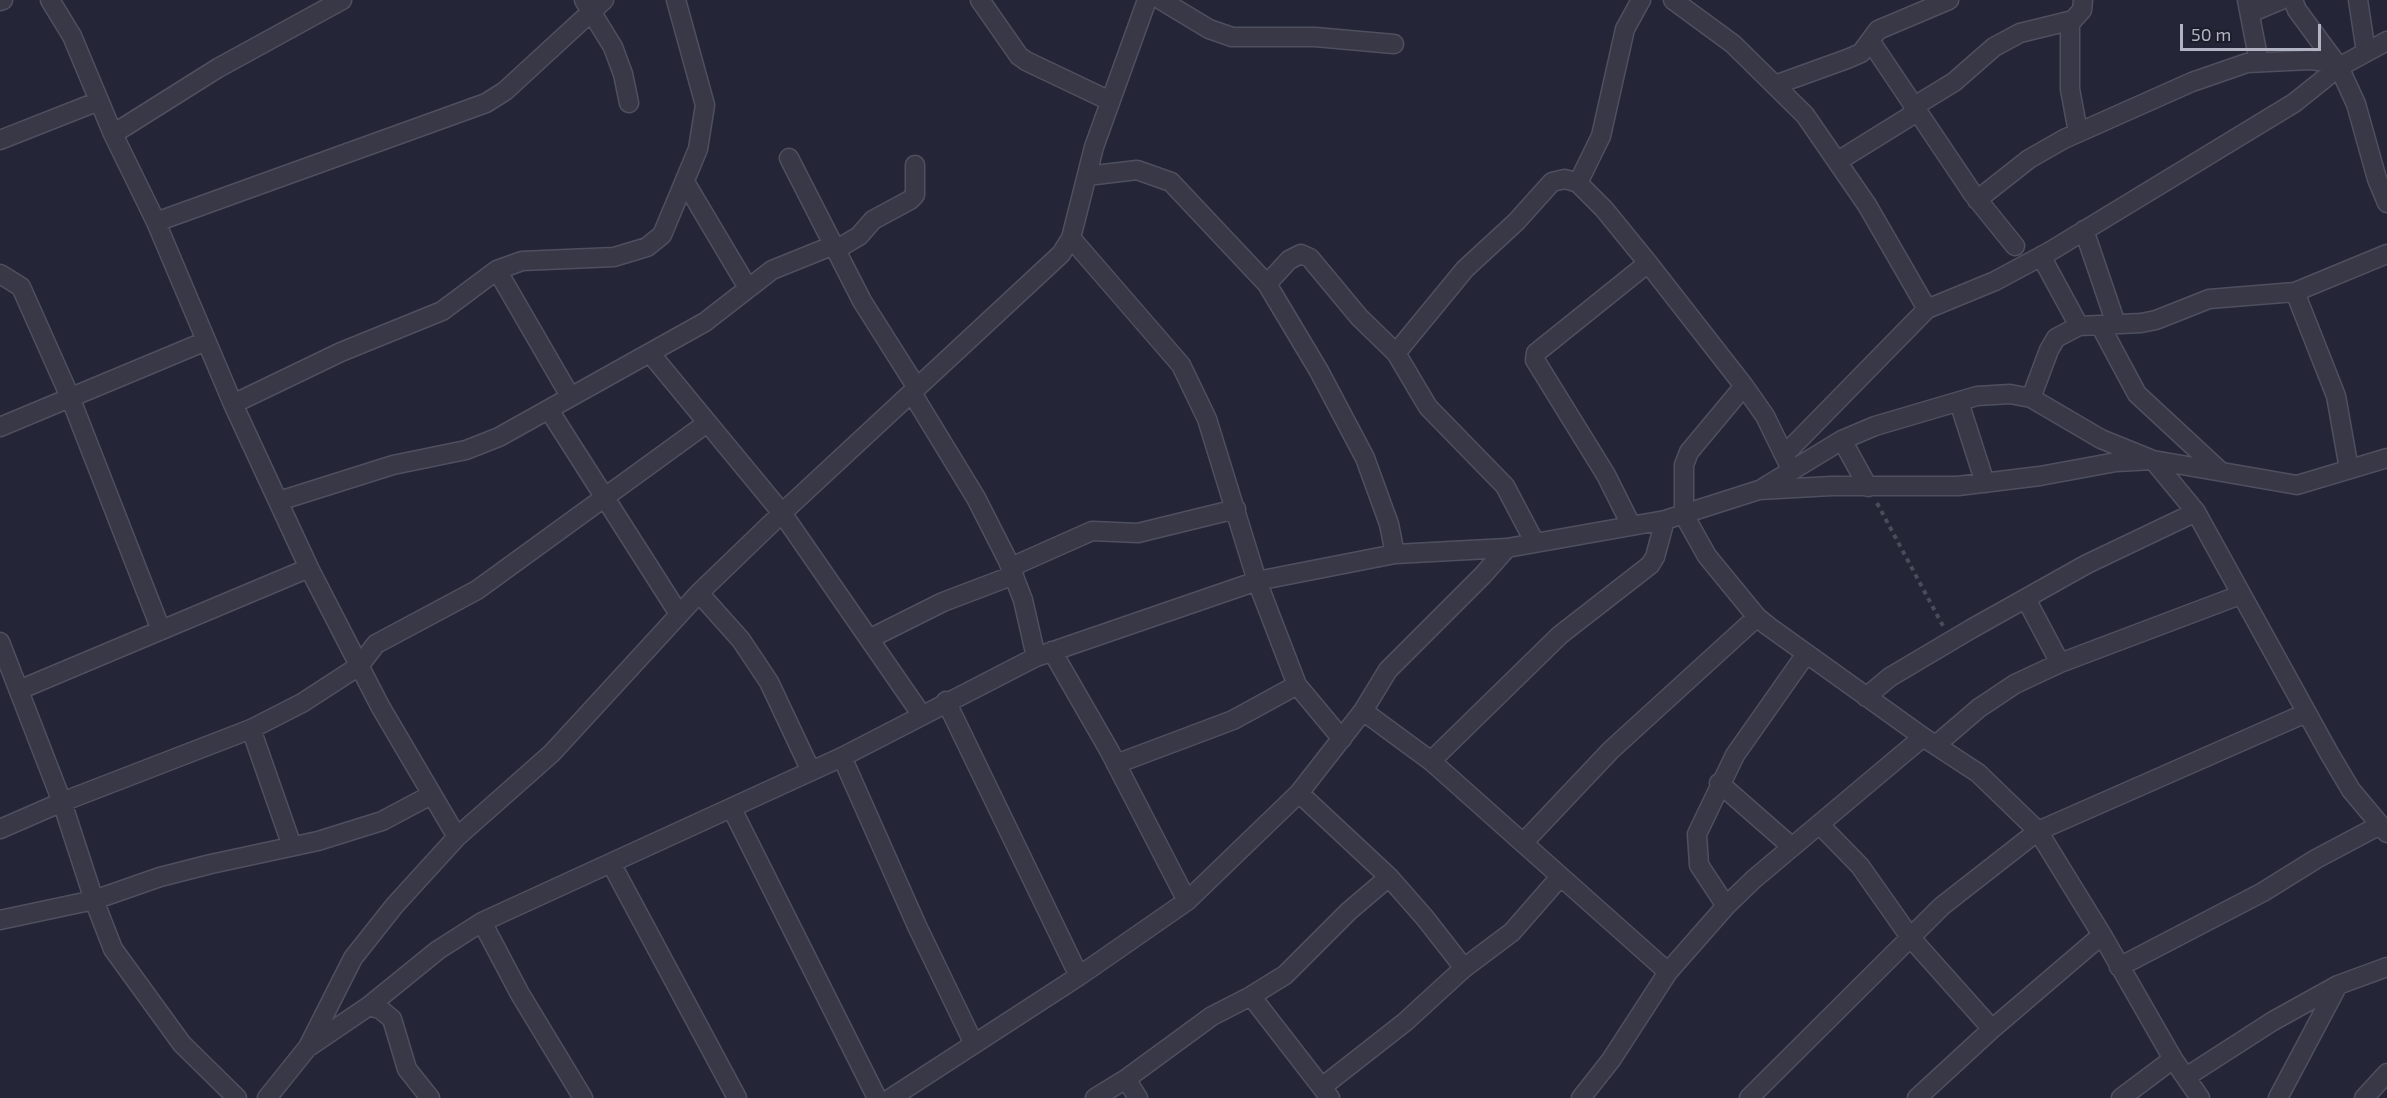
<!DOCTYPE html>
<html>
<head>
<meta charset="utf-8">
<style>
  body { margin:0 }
  #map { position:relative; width:2387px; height:1098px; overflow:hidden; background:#242537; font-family:"Exo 2",sans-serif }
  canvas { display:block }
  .scale { position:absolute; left:2180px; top:24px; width:141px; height:27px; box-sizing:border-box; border:3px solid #b2b3c3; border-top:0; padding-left:8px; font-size:18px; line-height:21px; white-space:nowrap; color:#b2b3c3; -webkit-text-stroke:4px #1d1e2c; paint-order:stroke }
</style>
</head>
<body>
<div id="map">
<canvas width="2387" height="1098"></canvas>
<div class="scale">50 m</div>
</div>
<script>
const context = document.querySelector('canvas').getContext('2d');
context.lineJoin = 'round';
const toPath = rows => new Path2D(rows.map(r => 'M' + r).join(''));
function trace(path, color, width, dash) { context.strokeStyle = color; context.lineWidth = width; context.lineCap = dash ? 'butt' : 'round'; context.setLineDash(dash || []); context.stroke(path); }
const path = toPath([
  [1877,503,1943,626]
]);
const minor = toPath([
  [50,0,72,36,113,134,156,222,233,404,309,568,380,706,457,837],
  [584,0,613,47,623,74,629,103],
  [980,0,1019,56,1026,61,1110,101],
  [1161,0,1209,29,1232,37,1315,37,1394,44],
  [1673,0,1733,44,1805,115,1867,205,1927,309],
  [2247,0,2259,62],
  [2293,0,2297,10,2339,67,2356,104,2377,179,2387,203],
  [2358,0,2366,52],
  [0,1,3,0],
  [2250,13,2281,0],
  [2070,21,2070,89,2078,132],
  [1871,42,1973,194,2015,246],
  [1775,85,1847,59,1861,53,1878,30,1949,0],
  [1913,107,1954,82,1994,47,2020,33,2073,20,2082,10,2083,0],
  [113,134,218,68,342,0],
  [0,140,99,101],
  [789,158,862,301,917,388],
  [1838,161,1917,112],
  [1087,176,1137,170,1171,182,1267,284,1319,371,1365,458,1389,524,1395,554],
  [685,182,748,288],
  [1578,183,1601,136,1625,29,1641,0],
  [1977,200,2029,159,2064,139,2192,82,2247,63,2310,60,2335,63],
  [156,222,486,103,505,91,604,0],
  [2084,230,2116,324],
  [1071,238,1181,365,1207,419,1257,581,1297,685,1342,739],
  [837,249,859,236,873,220,910,200,915,195,915,165],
  [2041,256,2079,326],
  [497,270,570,396],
  [0,274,21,287,70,397,161,630],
  [1267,284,1289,260,1301,254,1310,258,1359,317,1396,353,1428,407,1505,486,1534,541],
  [2295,292,2336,396,2349,469],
  [2100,325,2137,394,2219,470],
  [650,353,782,513,921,714],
  [1396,353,1465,269,1516,222,1552,182,1565,179,1578,183,1604,209,1648,263,1744,386,1765,416,1788,463],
  [1744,386,1689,452,1684,465,1684,515,1707,556,1757,617,1768,626,1923,737,1978,773,2038,831,2102,935,2173,1059,2200,1098],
  [912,393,976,498,1008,561,1023,600,1036,657],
  [2031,398,2049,350,2056,338,2079,326,2141,323,2156,320,2209,299,2295,292,2387,254],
  [1959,402,1985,483],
  [233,404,341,352,442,311,497,270,522,261,614,257,647,247,662,235,698,149,705,105,676,0],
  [549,410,679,614],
  [0,427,206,341],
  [1842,440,1868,487],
  [1785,454,1927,309,1995,281,2049,252,2294,103,2339,67,2387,41],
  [1763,488,1842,440,1875,426,1977,396,2010,394,2031,398,2101,439,2153,460,2196,512,2329,753,2351,790,2387,833],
  [279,501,393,465,466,450,499,437,705,322,772,270,834,245],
  [1631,525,1606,475,1535,360,1536,353,1648,263],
  [1011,567,1092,531,1138,533,1236,509],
  [699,593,741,640,769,682,811,771],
  [2026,599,2060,663],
  [871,638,943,602,1014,575],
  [0,642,62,802,94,900,113,949,182,1044,237,1098],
  [1052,651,1109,750,1187,901],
  [19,690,309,568],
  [1866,697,1890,677,1971,629,2087,564,2196,512],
  [946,701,1079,976],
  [1363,711,1431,761,1668,972],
  [251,729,292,846],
  [1937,744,1979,708,2015,684,2060,663,2240,595],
  [842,757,917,926,974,1044],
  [1431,761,1560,635,1650,565,1655,557,1665,520],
  [1116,764,1233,720,1297,685],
  [1719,783,1792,847],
  [1299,793,1389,877,1425,918,1464,968],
  [732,809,877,1098],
  [1820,825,1860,866,1910,937,1992,1029],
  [0,829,62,802,251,729,302,703,359,666,376,644,477,590,707,423],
  [1524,842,1611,750,1757,617],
  [612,865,737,1098],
  [1726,906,1699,865,1697,834,1735,755,1806,654],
  [0,920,94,900,160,877,211,864,318,841,382,821,431,795],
  [482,922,520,994,583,1098],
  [2119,967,2263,892,2316,859,2380,825],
  [1251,996,1330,1098],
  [369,1006,380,1009,392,1019,407,1069,430,1098],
  [310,1046,369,1006,438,950,482,922,842,757,1036,657,1257,581,1395,554,1507,548],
  [2186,1077,2273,1021,2338,985,2387,967],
  [1126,1079,1138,1098],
  [1322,1087,1405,1022,1464,968,1512,932,1560,877],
  [267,1098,308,1047,353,958,395,905,457,837,552,753,699,593,782,513,1061,254,1071,238,1094,147,1147,0],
  [891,1098,1079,976,1187,901,1299,793,1363,711,1388,670,1483,575,1507,548,1665,520,1759,490,1832,486,1958,486,2040,476,2116,462,2153,460,2297,485,2387,458],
  [1095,1098,1126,1079,1212,1016,1251,996,1285,975,1349,911,1389,877],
  [1581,1098,1611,1060,1668,972,1726,906,1754,879,1923,737],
  [1749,1098,1942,906,2038,831,2306,713],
  [1917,1098,1992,1029,2102,935],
  [2121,1098,2173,1059],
  [2278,1098,2338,985],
  [2364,1098,2387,1073]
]);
trace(minor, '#4f505f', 21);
trace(path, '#464e57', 4, [4.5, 4.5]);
trace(minor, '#383847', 18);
</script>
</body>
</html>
